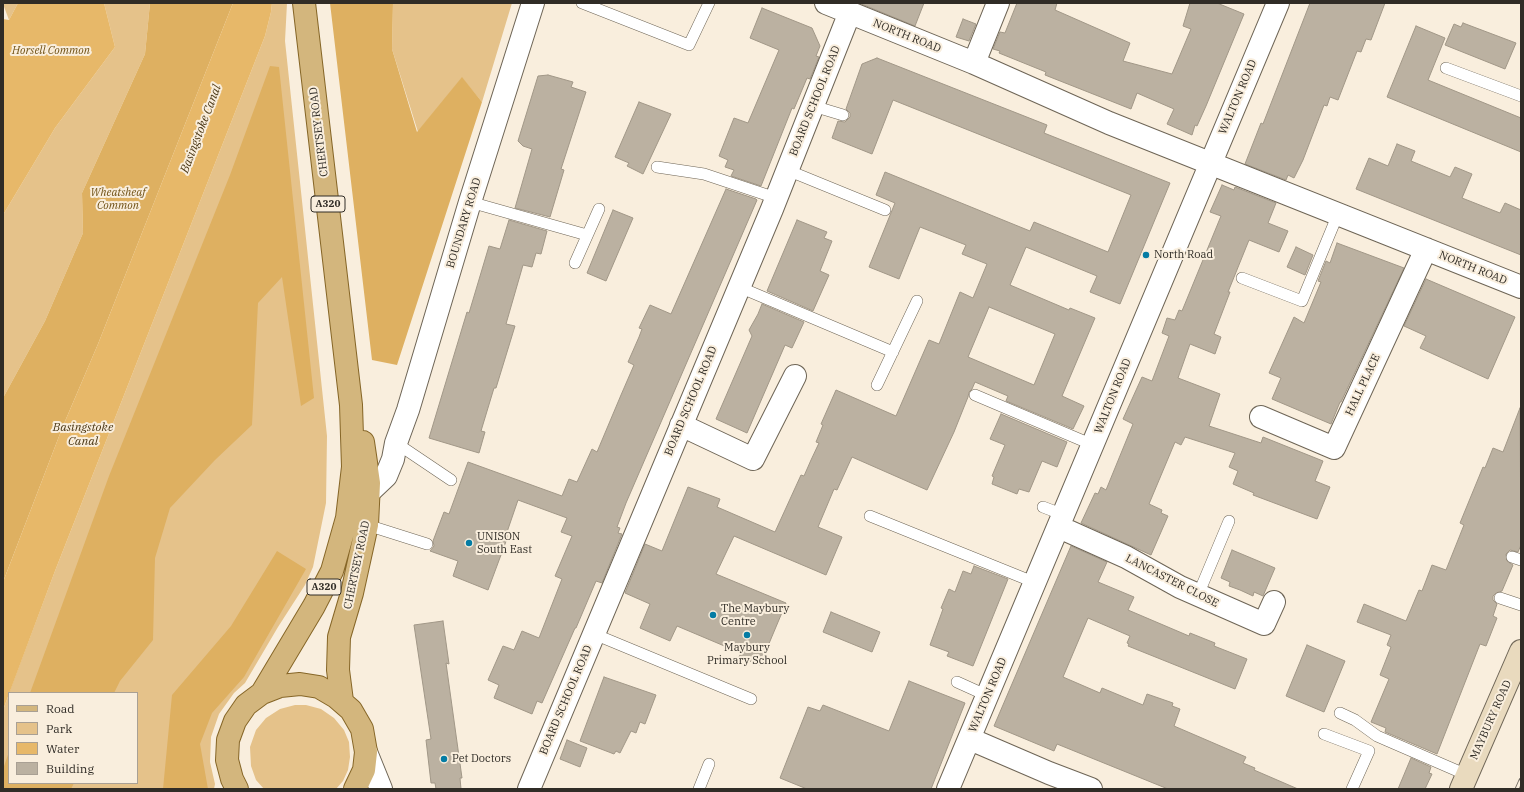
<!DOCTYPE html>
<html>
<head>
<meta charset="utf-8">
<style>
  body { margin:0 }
  #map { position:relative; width:1524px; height:792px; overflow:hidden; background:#f9eedd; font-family:"IBM Plex Serif",serif }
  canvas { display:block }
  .frame { position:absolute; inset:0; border:4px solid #302c26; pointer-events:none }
  .legend { position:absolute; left:8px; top:692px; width:130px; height:92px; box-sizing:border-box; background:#f9eedd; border:1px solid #a9a094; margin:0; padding:5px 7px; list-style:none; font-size:12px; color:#302c26 }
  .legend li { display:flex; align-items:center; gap:8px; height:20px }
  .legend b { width:20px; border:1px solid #a9a094 }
</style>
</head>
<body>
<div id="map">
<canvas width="1524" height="792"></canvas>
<div class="frame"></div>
<ul class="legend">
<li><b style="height:5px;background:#d3b67d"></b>Road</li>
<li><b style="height:11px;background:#e5c28a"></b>Park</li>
<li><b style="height:11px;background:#e7b869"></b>Water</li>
<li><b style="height:11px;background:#bbb1a1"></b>Building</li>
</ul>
</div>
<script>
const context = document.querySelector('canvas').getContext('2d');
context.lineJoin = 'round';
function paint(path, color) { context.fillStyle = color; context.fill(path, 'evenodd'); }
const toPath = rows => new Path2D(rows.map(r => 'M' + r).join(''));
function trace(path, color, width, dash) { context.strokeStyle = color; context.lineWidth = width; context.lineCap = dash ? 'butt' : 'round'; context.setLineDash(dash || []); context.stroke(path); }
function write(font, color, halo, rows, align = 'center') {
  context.font = font + ' "IBM Plex Serif",serif'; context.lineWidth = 4; context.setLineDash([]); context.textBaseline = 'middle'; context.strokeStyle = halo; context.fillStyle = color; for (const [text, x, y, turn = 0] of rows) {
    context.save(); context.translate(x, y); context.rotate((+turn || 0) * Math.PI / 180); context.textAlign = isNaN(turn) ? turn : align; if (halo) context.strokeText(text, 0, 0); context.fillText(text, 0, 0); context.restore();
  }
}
const green = toPath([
  [3,3,18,3,9,20,3,4],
  [104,3,150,3,145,54,82,193,83,233,45,321,3,398,3,215,55,128,115,47],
  [272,3,287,3,285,41,327,436,326,503,313,567,305,585,278,627,245,683,234,693,219,714,211,737,210,762,215,784,214,789,3,789,3,710,9,694,9,783,137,783,137,693,9,693,55,571,265,36,271,12],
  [393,3,512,3,482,102,462,78,418,132,392,49],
  [295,705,306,705,321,709,334,718,344,730,349,742,350,757,348,770,343,781,336,789,264,789,256,780,251,766,250,747,256,730,266,718,280,709]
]);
const forest = toPath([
  [150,3,233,3,98,344,63,426,3,582,3,398,45,321,83,233,82,193,145,54],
  [330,3,393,3,392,49,417,132,462,77,482,102,397,365,372,360],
  [270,66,279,67,314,398,301,406,282,277,258,303,252,425,215,460,170,508,155,558,153,640,120,681,114,693,30,693,109,476,230,175],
  [277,551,306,569,244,677,212,713,200,744,208,789,163,789,172,695,231,626],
  [9,752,9,783,74,783,71,789,3,789,3,769]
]);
const water = toPath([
  [18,3,104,3,115,47,55,128,3,215,3,19,9,20],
  [233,3,272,3,271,12,265,36,55,571,3,710,3,582,63,426,98,344]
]);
const building = toPath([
  [859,3,924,3,915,26,859,3],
  [1017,3,1057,3,1055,10,1130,43,1123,61,1172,74,1191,29,1183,26,1190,3,1217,3,1244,14,1206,106,1197,126,1195,125,1192,135,1167,124,1174,109,1137,93,1131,109,1045,75,1046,72,999,53,1000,51,993,49,1000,32,1005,33,1017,3],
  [1310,3,1385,3,1371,40,1366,39,1361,52,1357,51,1338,100,1330,97,1327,106,1324,105,1303,160,1294,178,1288,175,1286,180,1245,164,1261,123,1263,124,1310,3],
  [762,8,812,28,820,46,816,56,819,57,810,79,807,78,794,109,792,108,761,186,731,176,734,170,725,167,728,160,719,156,734,118,748,123,779,50,750,38,762,8],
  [963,19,976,24,969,41,956,37,963,19],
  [1463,23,1516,43,1505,69,1445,45,1454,24,1461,27,1463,23],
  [1416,26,1445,38,1428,80,1521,118,1521,152,1387,97,1416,26],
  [877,58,1047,125,1044,133,1170,183,1120,304,1090,292,1097,276,1026,247,1010,285,1069,310,1070,308,1095,318,1062,396,1084,406,1073,429,1006,401,1008,396,975,382,972,389,969,392,968,397,954,432,927,490,852,457,837,490,834,489,818,527,842,537,826,575,734,536,716,574,786,603,760,665,739,657,741,653,677,626,670,641,640,628,650,604,625,593,645,544,662,551,688,487,720,499,717,507,775,532,801,475,804,476,811,460,819,443,816,442,823,425,821,424,836,390,896,416,929,340,939,344,960,292,973,298,987,264,962,254,966,245,920,227,899,279,869,267,895,203,876,195,885,172,1030,231,1034,222,1108,252,1131,195,893,100,872,154,832,138,838,121,845,122,850,117,850,113,846,109,862,64,877,58],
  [989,307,1055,334,1034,385,968,357,989,307],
  [548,75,573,82,571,87,586,92,561,169,564,170,550,217,515,208,532,149,523,146,518,141,538,76,548,75],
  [639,102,671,114,643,174,627,166,629,163,615,157,639,102],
  [1397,144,1415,151,1411,161,1450,177,1455,167,1472,174,1462,198,1500,213,1505,203,1521,210,1521,255,1356,189,1369,158,1388,166,1397,144],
  [1222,185,1234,190,1235,187,1276,203,1268,223,1288,231,1279,252,1249,240,1228,292,1230,292,1214,334,1221,337,1215,354,1190,344,1178,378,1220,394,1209,426,1261,443,1263,437,1323,461,1315,481,1330,487,1317,519,1253,495,1254,493,1233,484,1238,471,1229,467,1235,453,1185,437,1181,445,1175,442,1149,504,1162,510,1161,513,1168,516,1151,555,1081,523,1095,493,1098,494,1101,487,1106,490,1133,424,1123,419,1142,377,1152,381,1169,336,1162,333,1167,318,1175,320,1179,310,1182,311,1221,216,1210,212,1222,185],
  [726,189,756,199,757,200,626,503,617,527,620,528,618,533,622,534,602,583,596,581,576,628,575,628,542,703,537,701,532,714,494,698,499,685,488,680,503,646,514,650,522,631,539,638,562,579,555,576,572,536,561,532,567,518,518,500,506,535,508,536,488,590,453,576,458,561,430,551,434,546,433,541,444,512,449,514,468,462,562,496,569,479,577,482,592,449,597,452,621,395,634,365,628,362,639,337,642,329,639,328,650,305,671,314,726,189],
  [613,210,633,218,606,281,587,273,613,210],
  [509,220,547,231,541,254,536,253,532,267,523,265,506,324,515,326,496,388,494,388,481,431,485,432,479,453,429,438,467,312,469,313,489,246,500,249,509,220],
  [797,220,827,232,824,238,832,241,820,271,829,275,813,311,767,291,797,220],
  [1337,243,1404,268,1341,402,1340,402,1331,424,1272,399,1281,378,1269,373,1294,317,1304,323,1321,282,1318,281,1326,261,1330,263,1337,243],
  [1296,247,1313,255,1305,275,1287,267,1296,247],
  [1426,279,1515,317,1488,379,1420,348,1426,336,1404,326,1426,279],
  [762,304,804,322,792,348,785,345,747,433,716,419,752,336,749,330,758,314,762,304],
  [1520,408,1521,545,1518,552,1510,550,1506,554,1507,561,1513,565,1502,591,1496,593,1493,596,1493,600,1497,604,1493,616,1497,618,1486,646,1480,644,1437,754,1385,732,1386,728,1371,722,1389,679,1380,675,1391,647,1387,645,1391,635,1357,622,1364,604,1406,621,1419,590,1422,591,1432,565,1446,570,1464,525,1460,523,1483,467,1485,468,1493,448,1503,452,1520,408],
  [1001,414,1067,442,1057,467,1042,461,1029,492,1019,489,1017,494,992,484,994,477,992,476,1005,445,990,439,1001,414],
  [1071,546,1107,562,1098,582,1134,597,1128,610,1189,636,1190,633,1215,643,1214,646,1247,659,1235,689,1128,646,1129,644,1127,643,1130,636,1088,618,1063,677,1100,693,1102,688,1143,705,1147,694,1173,703,1172,706,1180,709,1174,726,1246,757,1243,763,1255,768,1254,770,1298,789,1168,789,1057,744,1054,751,994,726,1071,546],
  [1232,550,1275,568,1263,596,1254,592,1253,596,1240,590,1229,586,1230,582,1221,578,1232,550],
  [974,566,1008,579,973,666,947,656,949,652,930,645,943,609,941,608,949,589,955,592,963,571,971,574,974,566],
  [831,612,880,632,872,652,823,632,831,612],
  [443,621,449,664,446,663,462,778,460,778,461,789,436,789,435,783,431,783,426,740,431,739,414,625,443,621],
  [1307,645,1345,661,1324,712,1286,696,1307,645],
  [604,677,656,695,645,724,640,722,636,733,631,731,620,753,616,751,614,754,580,741,604,677],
  [909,681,965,703,931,789,807,789,780,778,808,707,820,711,823,705,889,731,909,681],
  [567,740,587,748,580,767,560,759,567,740],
  [1411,758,1431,767,1429,773,1432,774,1425,789,1398,789,1411,758]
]);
const lane = toPath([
  [582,3,689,45,709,3],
  [1446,68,1521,96],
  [813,106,843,115],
  [657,167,704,174,776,198],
  [787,170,885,210],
  [470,202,587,235],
  [575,263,599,209],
  [1242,278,1302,301,1338,214],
  [739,287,893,352],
  [877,385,917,301],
  [975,395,1093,445],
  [396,443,451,480],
  [1043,507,1064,515],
  [870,516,1036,583],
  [367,525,427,544],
  [1512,557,1521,560],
  [1198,595,1229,521],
  [1500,598,1521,605],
  [594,634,751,699],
  [957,682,988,696],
  [1340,713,1355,720,1377,736,1467,775],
  [1324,734,1369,751,1352,789],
  [699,789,709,764]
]);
const street = toPath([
  [826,3,974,63,1109,123,1521,287],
  [974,63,998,3],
  [1261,417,1334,448,1426,249],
  [681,425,753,459,795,376],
  [368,493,386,476,393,459,396,443,408,410,470,202,533,3],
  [1059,527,1126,557,1180,587,1264,624,1274,602],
  [970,739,1049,773,1091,789],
  [366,752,381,789],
  [529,789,772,209,850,12],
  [948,789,1278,3]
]);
const secondary = toPath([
  [1461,789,1521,651]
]);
const primary = toPath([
  [262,693,314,606,332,571,347,518,353,467,351,405,304,3],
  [342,701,338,670,339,637,352,593,367,525,369,483,363,442],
  [237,789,232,779,227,760,228,740,235,721,246,705,262,693,280,686,300,684,319,687,336,697,351,710,362,729,366,752,364,770,355,789]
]);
const rail = toPath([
  [1517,789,1521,780]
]);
const markers = [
  [1146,255,4,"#047ca4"],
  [469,543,4,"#047ca4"],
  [713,615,4,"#047ca4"],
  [747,635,4,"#047ca4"],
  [444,759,4,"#047ca4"]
];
const shields = [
  [328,204,34],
  [324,587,34]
];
const shieldNames = [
  ["A320",328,204],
  ["A320",324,587]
];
const streetNames = [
  ["NORTH ROAD",907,36,22],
  ["WALTON ROAD",1238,97,-67],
  ["BOARD SCHOOL ROAD",815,101,-68],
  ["CHERTSEY ROAD",319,132,-97],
  ["BOUNDARY ROAD",464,223,-73],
  ["NORTH ROAD",1473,268,22],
  ["HALL PLACE",1363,385,-65],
  ["WALTON ROAD",1113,396,-68],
  ["BOARD SCHOOL ROAD",691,401,-67],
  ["CHERTSEY ROAD",357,565,-78],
  ["LANCASTER CLOSE",1172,581,27],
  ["WALTON ROAD",988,695,-67],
  ["BOARD SCHOOL ROAD",566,700,-67],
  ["MAYBURY ROAD",1491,720,-66]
];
const parkNames = [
  ["Horsell Common",51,51],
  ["Wheatsheaf",118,193],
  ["Common",118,206]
];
const poiNames = [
  ["North Road",1154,255],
  ["UNISON",477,537],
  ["South East",477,550],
  ["The Maybury",721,609],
  ["Centre",721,622],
  ["Maybury",747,648,"center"],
  ["Primary School",747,661,"center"],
  ["Pet Doctors",452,759]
];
const waterNames = [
  ["Basingstoke Canal",201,129,-69],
  ["Basingstoke",83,428],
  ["Canal",83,442]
];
paint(green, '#e5c28a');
paint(forest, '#deb061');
paint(water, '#e7b869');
paint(building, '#bbb1a1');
trace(building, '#a19787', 1);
trace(lane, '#6e6556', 12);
trace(street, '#6e6556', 24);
trace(secondary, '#6e6556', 24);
trace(primary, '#866627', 24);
trace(lane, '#fff', 11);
trace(street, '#fff', 22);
trace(secondary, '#e9dabe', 22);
trace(primary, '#d3b67d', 22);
trace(rail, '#6e685f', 4.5);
trace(rail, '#f9eedd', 3, [9]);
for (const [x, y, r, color] of markers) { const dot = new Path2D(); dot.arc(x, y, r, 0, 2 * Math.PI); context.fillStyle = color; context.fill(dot); trace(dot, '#f9eedd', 1.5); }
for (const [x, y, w] of shields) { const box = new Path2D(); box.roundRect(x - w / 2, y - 8, w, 16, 3); context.fillStyle = '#f9eedd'; context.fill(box); trace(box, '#302c26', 1); }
write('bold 10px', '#302c26', null, shieldNames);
write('11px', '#302c26', '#f9eedd', streetNames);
write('italic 11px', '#705115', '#f9eedd', parkNames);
write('11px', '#302c26', '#f9eedd', poiNames, 'left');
write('italic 12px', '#4a3715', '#f9eedd', waterNames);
</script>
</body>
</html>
